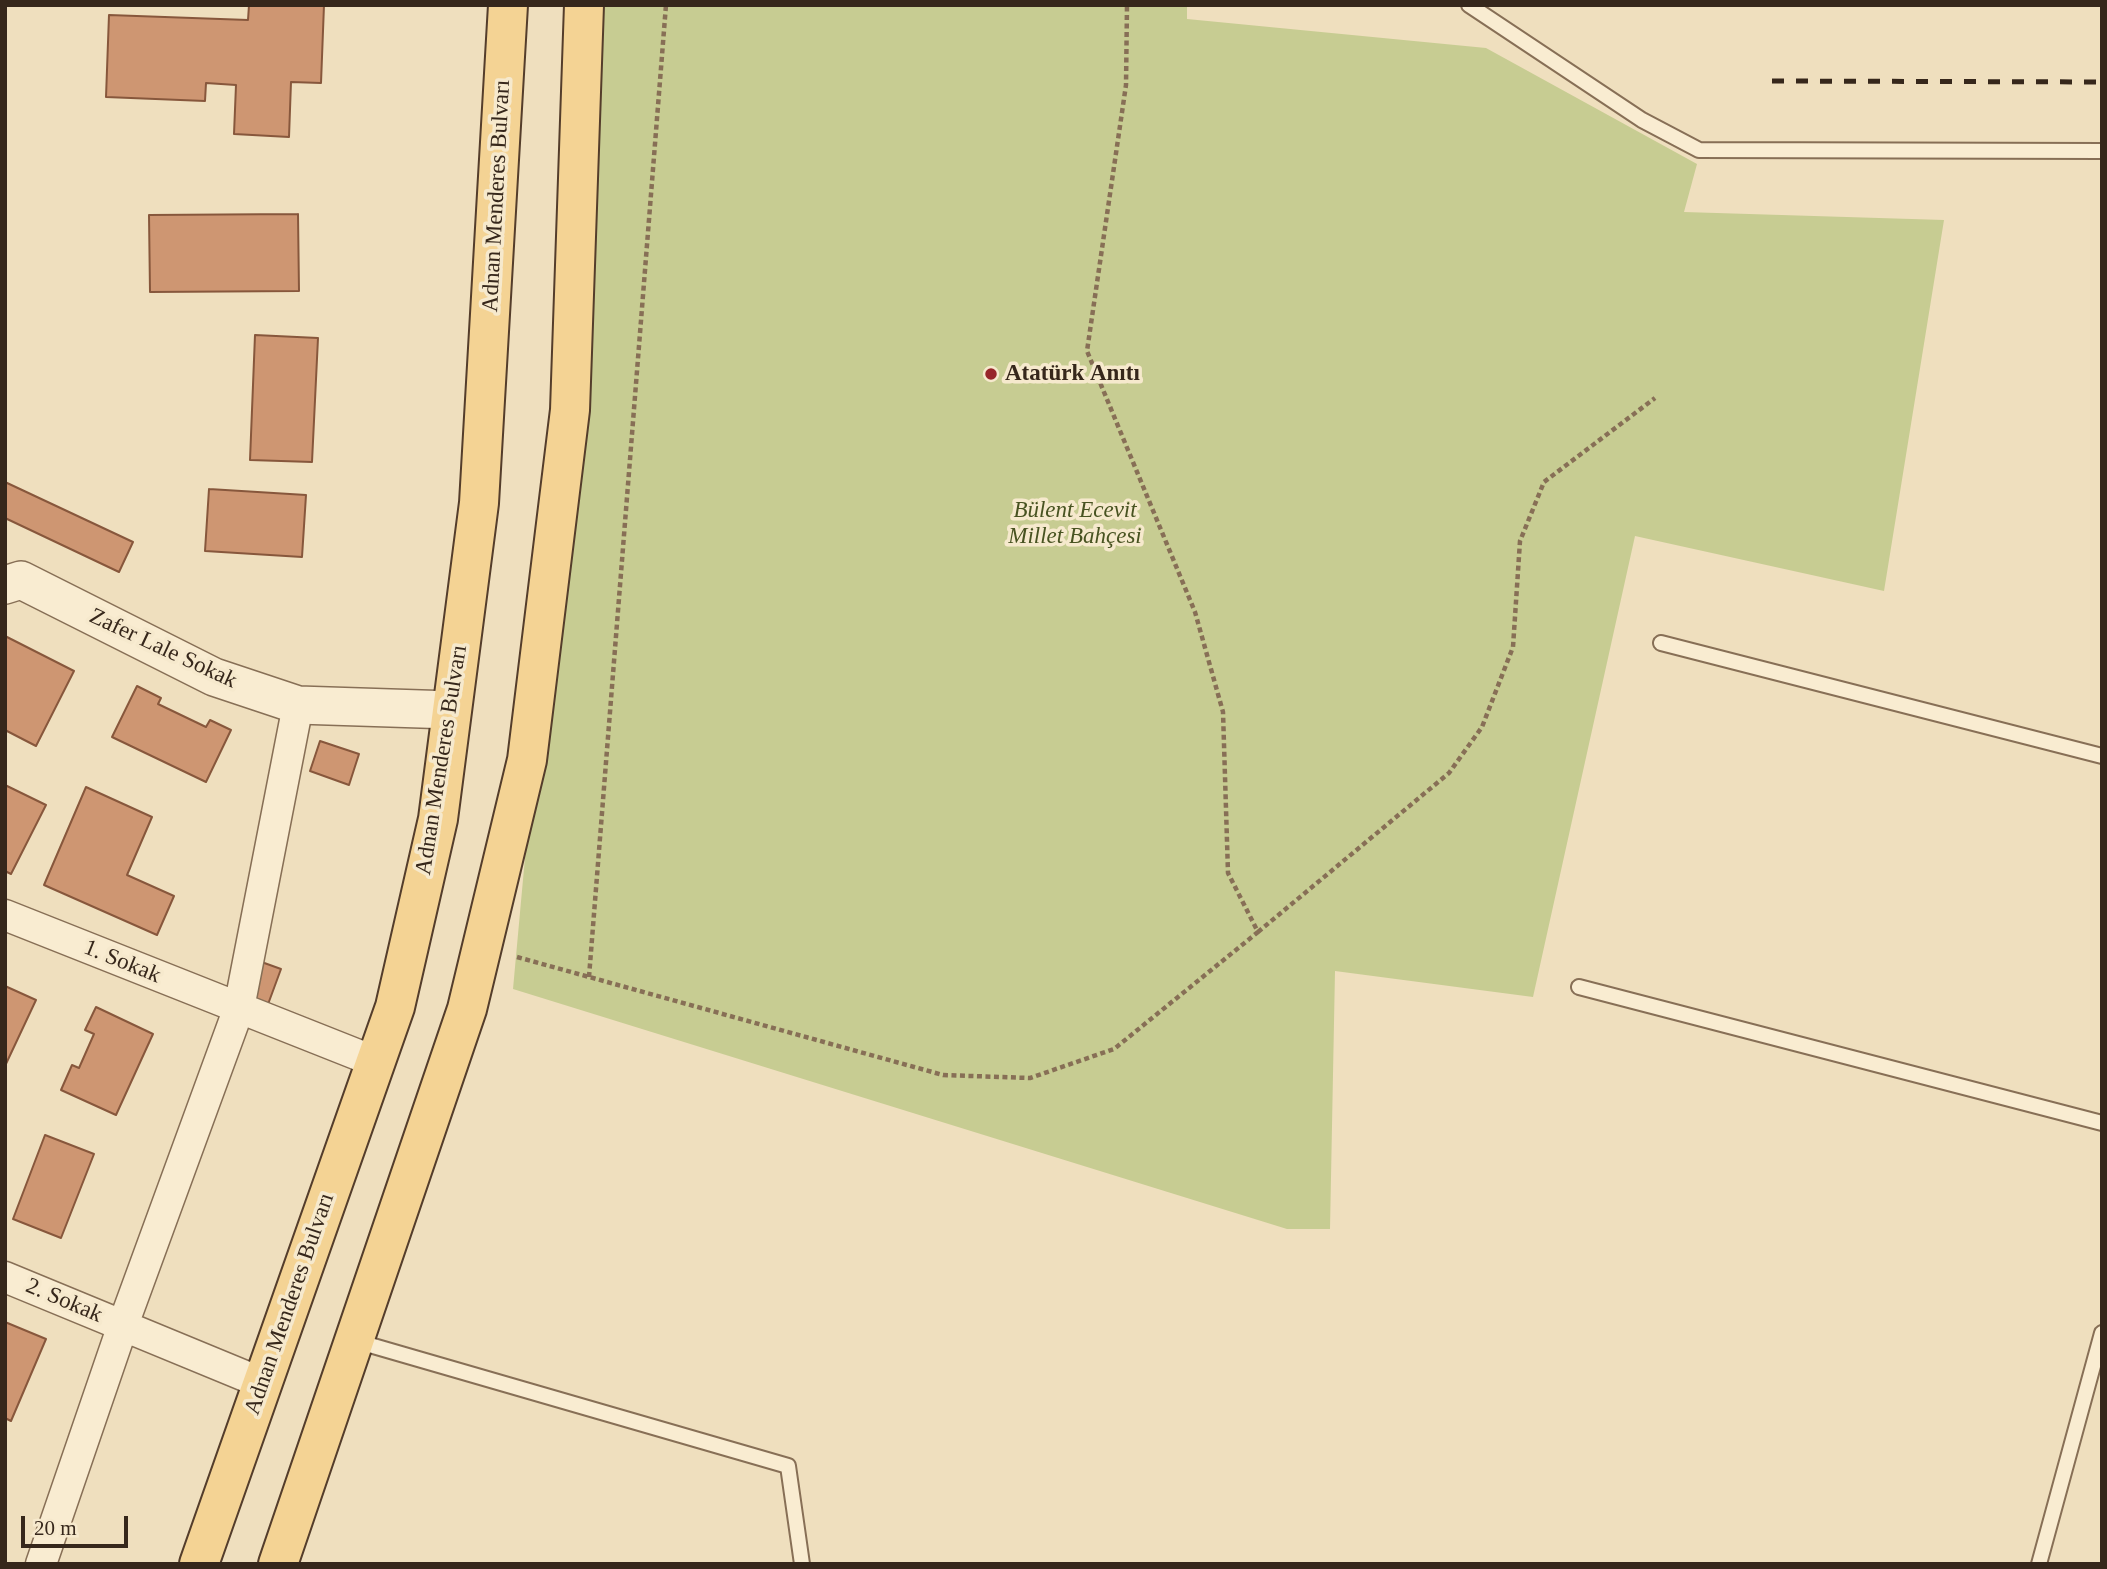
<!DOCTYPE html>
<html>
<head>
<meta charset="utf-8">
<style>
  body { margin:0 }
  #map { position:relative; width:2107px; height:1569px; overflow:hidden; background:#efdfbe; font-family:Georgia,serif }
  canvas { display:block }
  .frame { position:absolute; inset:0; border:7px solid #36271b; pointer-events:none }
  .scale { position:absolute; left:21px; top:1516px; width:107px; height:32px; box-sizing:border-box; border:4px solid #36271b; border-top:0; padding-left:9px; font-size:21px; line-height:24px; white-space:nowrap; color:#36271b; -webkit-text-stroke:5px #f6e9cd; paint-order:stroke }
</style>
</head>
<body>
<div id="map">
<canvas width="2107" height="1569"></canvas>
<div class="frame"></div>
<div class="scale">20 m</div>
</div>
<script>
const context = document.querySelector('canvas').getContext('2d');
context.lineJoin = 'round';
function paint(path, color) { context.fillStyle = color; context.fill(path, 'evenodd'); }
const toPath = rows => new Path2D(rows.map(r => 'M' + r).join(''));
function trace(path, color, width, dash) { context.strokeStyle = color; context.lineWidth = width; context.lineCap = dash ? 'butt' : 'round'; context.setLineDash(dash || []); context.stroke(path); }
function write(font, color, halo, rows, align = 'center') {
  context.font = font + ' Georgia,serif'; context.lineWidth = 7; context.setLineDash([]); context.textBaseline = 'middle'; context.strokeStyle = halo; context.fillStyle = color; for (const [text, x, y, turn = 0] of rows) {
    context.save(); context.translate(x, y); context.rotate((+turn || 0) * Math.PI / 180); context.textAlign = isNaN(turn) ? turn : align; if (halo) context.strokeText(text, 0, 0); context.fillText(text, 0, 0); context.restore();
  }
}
const green = toPath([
  [603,5,1187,5,1187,19,1486,48,1697,164,1684,212,1944,220,1884,591,1635,536,1533,997,1335,971,1330,1229,1287,1229,513,989]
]);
const building = toPath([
  [249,5,324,5,321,83,291,82,289,137,234,134,236,85,206,83,205,101,106,97,109,15,248,20,249,5],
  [298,214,299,291,150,292,149,215,298,214],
  [255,335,318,338,312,462,250,460,255,335],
  [5,482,133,542,119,572,5,518,5,482],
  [209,489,306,495,302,557,205,551,209,489],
  [5,636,74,671,36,746,5,730,5,636],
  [137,686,161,698,158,704,206,727,210,720,231,730,206,782,112,737,137,686],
  [320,741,359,754,349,785,310,771,320,741],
  [5,785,46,805,11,874,5,871,5,785],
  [86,787,152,817,127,875,174,896,157,935,44,885,86,787],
  [256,960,281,969,267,1007,242,998,256,960],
  [5,986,36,1000,5,1066,5,986],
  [96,1007,153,1034,116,1115,61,1090,72,1065,79,1068,94,1034,85,1030,96,1007],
  [45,1135,94,1154,61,1238,13,1219,45,1135],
  [5,1322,46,1339,11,1421,5,1418,5,1322]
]);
const path = toPath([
  [1258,932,1449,773,1482,727,1513,647,1520,541,1544,482,1655,398],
  [517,957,943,1075,1030,1078,1114,1049,1258,932,1228,873,1223,712,1195,612,1087,351,1126,85,1127,5],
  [589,977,666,5]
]);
const service = toPath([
  [1469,5,1642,120,1699,150,2102,151],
  [1661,643,2102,756],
  [1579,987,2102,1123],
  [356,1341,788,1466,802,1564],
  [2039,1564,2102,1333]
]);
const minor = toPath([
  [5,915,376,1062],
  [5,1277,262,1383],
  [41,1564,123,1325,239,1008,298,705]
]);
const tertiary = toPath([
  [5,585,21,580,214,677,298,705,452,710]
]);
const primary = toPath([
  [199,1564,395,1007,438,819,479,503,508,5],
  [278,1564,467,1009,527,760,570,410,584,5]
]);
const rail = toPath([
  [1772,81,2102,82]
]);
const markers = [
  [991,374,7,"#972529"]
];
const streetNames = [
  ["Adnan Menderes Bulvarı",497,196,-87],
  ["Zafer Lale Sokak",163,649,25],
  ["Adnan Menderes Bulvarı",442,760,-81],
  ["1. Sokak",122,962,22],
  ["2. Sokak",64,1301,23],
  ["Adnan Menderes Bulvarı",290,1304,-71]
];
const poiNames = [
  ["Atatürk Anıtı",1005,374]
];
const parkNames = [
  ["Bülent Ecevit",1075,511],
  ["Millet Bahçesi",1075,537]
];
paint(green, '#c7cc92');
paint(building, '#ce9672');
trace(building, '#87573c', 2);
trace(service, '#876f56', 18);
trace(minor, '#876f56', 33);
trace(tertiary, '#876f56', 40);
trace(primary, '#543d2b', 42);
trace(path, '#876f56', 4.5, [5, 3.5]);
trace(service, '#f9ecd1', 14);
trace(minor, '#f9ecd1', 30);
trace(tertiary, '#f9ecd1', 37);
trace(primary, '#f4d394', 38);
trace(rail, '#36271b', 5, [12, 12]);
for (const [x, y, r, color] of markers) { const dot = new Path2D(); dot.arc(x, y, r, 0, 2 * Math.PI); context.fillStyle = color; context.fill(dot); trace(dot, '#f6e9cd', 2.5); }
write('23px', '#36271b', '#f6e9cd', streetNames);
write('bold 23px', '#36271b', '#f6e9cd', poiNames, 'left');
write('italic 23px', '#485321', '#f6e9cd', parkNames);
</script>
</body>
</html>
